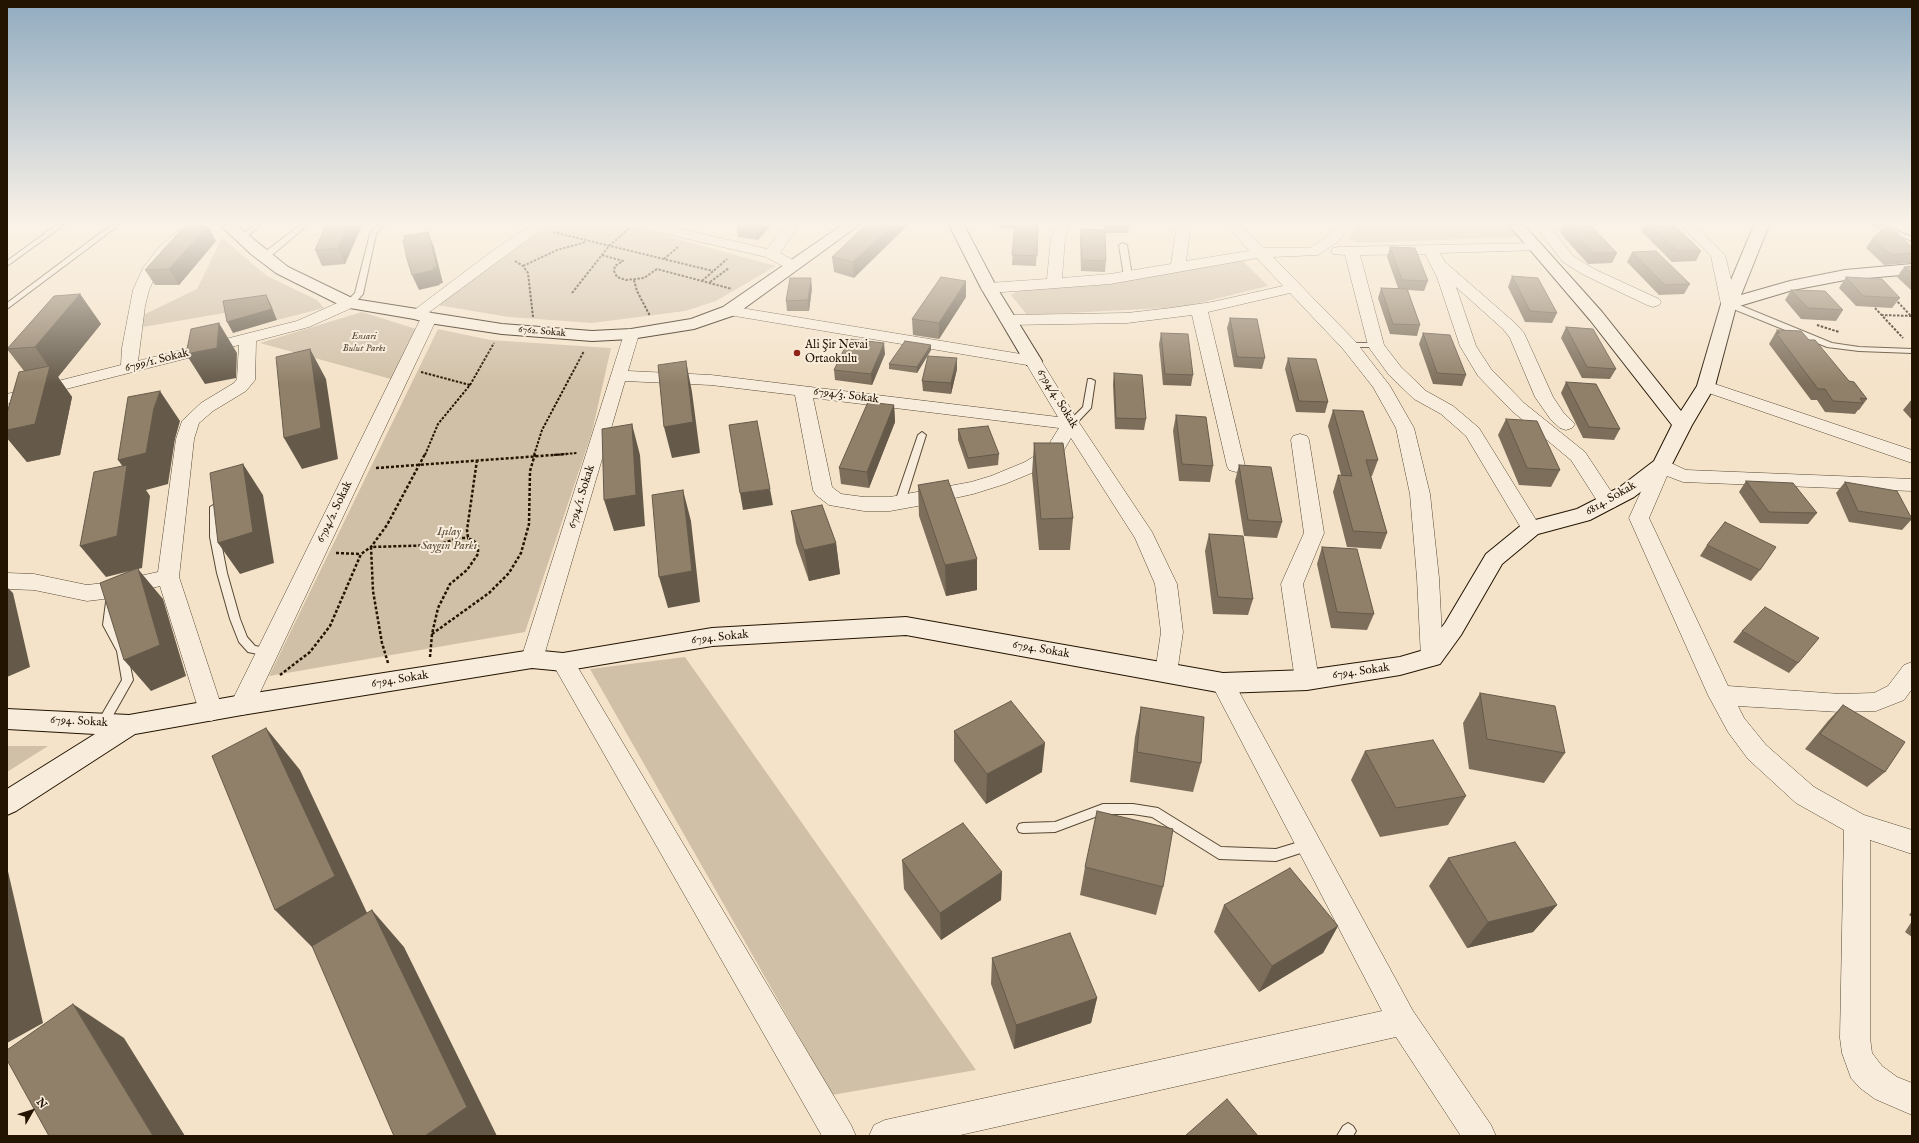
<!DOCTYPE html>
<html>
<head>
<meta charset="utf-8">
<style>
  body { margin:0 }
  #map { position:relative; width:1919px; height:1143px; overflow:hidden; background:#f4e3c9; font-family:"IM FELL English",serif }
  canvas { display:block }
  .frame { position:absolute; inset:0; border:8px solid #231401; pointer-events:none }
  .north { position:absolute; left:12px; top:1091px; width:40px; height:40px; -webkit-text-stroke:3px #f8eddc; paint-order:stroke; rotate:51deg; font-size:11px; font-weight:700; line-height:16px; text-align:center; color:#231401 }
  .north::after { content:''; display:block; margin:auto; width:14px; height:18px; background:#231401; clip-path:polygon(50% 0,100% 100%,50% 72%,0 100%) }
</style>
</head>
<body>
<div id="map">
<canvas width="1919" height="1143"></canvas>
<div class="frame"></div>
<div class="north">N</div>
</div>
<script>
const context = document.querySelector('canvas').getContext('2d');
context.lineJoin = 'round';
function paint(path, color) { context.fillStyle = color; context.fill(path, 'evenodd'); }
const toPath = rows => new Path2D(rows.map(r => 'M' + r).join(''));
function trace(path, color, width, dash) { context.strokeStyle = color; context.lineWidth = width; context.lineCap = dash ? 'butt' : 'round'; context.setLineDash(dash || []); context.stroke(path); }
function write(font, color, halo, rows, align = 'center') {
  context.font = font + ' "IM FELL English",serif'; context.lineWidth = 4; context.setLineDash([]); context.textBaseline = 'middle'; context.strokeStyle = halo; context.fillStyle = color; for (const [text, x, y, turn = 0] of rows) {
    context.save(); context.translate(x, y); context.rotate((+turn || 0) * Math.PI / 180); context.textAlign = isNaN(turn) ? turn : align; if (halo) context.strokeText(text, 0, 0); context.fillText(text, 0, 0); context.restore();
  }
}
const green = toPath([
  [549,225,625,225,776,266,716,301,685,311,592,323,509,317,437,305],
  [1356,225,1509,225,1518,237,1358,243,1349,239],
  [222,238,267,276,317,300,324,308,277,320,271,305,137,328,139,317,197,289],
  [1242,260,1268,286,1183,307,1027,315,1011,295,1018,291,1113,283],
  [362,312,416,329,391,379,260,343],
  [438,329,490,340,611,348,592,432,525,632,269,676],
  [685,657,976,1070,832,1095,590,669],
  [7,746,48,746,7,772]
]);
const pathFar1 = toPath([
  [553,232,713,271],
  [602,255,623,261,615,266,614,271,617,277,626,280,644,278,657,269,732,289],
  [664,259,678,247],
  [515,261,523,266,528,273,533,317],
  [523,266,557,250,586,242],
  [634,280,637,291,650,316],
  [702,281,727,259],
  [710,282,729,268],
  [572,293,609,246,630,228],
  [1895,299,1911,316],
  [1875,308,1903,338],
  [1881,315,1912,316],
  [1817,325,1839,332],
  [421,372,470,385],
  [425,455,438,424,470,385,494,343],
  [534,455,542,430,584,351],
  [554,455,577,453]
]);
const path = toPath([
  [376,468,567,454],
  [336,553,361,554],
  [432,634,489,593,509,573,521,553,529,524,530,471,535,454],
  [430,657,432,634,438,608,450,584,467,570,478,554,478,546,474,541,468,538,467,530,477,460],
  [388,663,382,643,373,591,371,547,438,545,458,538,468,538],
  [280,675,310,652,330,626,361,554,371,547,387,525,425,454]
]);
const lane = toPath([
  [56,225,64,225,7,266,7,261,56,225],
  [111,225,119,225,7,309,7,303,111,225],
  [254,225,261,225,244,239,240,239,240,237,254,225],
  [300,225,308,225,267,259,261,259,261,255,300,225],
  [377,225,384,225,376,234,363,294,353,305,347,305,347,301,355,293,370,234,377,225],
  [1873,225,1883,225,1912,237,1912,241,1873,225],
  [1123,243,1127,245,1132,276,1128,278,1124,276,1119,245,1123,243],
  [1726,302,1732,302,1832,343,1859,347,1912,349,1912,353,1859,351,1827,347,1726,306,1726,302],
  [1346,343,1376,343,1380,345,1376,347,1346,347,1346,343],
  [1088,379,1091,379,1095,381,1091,408,1074,426,1068,426,1067,424,1068,422,1083,407,1088,379],
  [922,432,926,435,905,502,903,504,897,504,895,502,918,435,922,432],
  [215,504,220,507,220,537,227,573,240,619,247,637,255,646,271,649,272,652,271,655,267,656,248,652,239,642,230,619,217,573,210,537,210,507,215,504],
  [111,598,115,599,116,602,113,625,127,651,133,680,107,726,103,728,99,726,97,723,122,680,117,651,103,625,106,602,107,599,111,598],
  [1103,804,1133,804,1158,808,1221,847,1276,849,1309,839,1313,841,1315,845,1313,849,1276,861,1219,859,1152,817,1133,814,1103,814,1055,832,1023,833,1019,832,1017,828,1019,824,1023,823,1055,822,1103,804],
  [1348,1123,1353,1126,1356,1131,1353,1136,1337,1136,1343,1126,1348,1123]
]);
const street = toPath([
  [185,225,201,225,168,254,159,268,149,290,145,306,138,361,297,321,344,300,350,298,356,300,358,303,356,306,309,327,256,341,255,380,246,391,213,411,199,423,194,439,179,577,223,711,219,718,211,721,203,718,199,711,160,586,112,598,87,601,34,590,7,589,7,573,34,574,87,585,112,582,158,572,176,439,182,421,201,403,234,383,237,379,239,345,7,404,7,394,121,365,122,348,133,290,143,268,158,248,185,225],
  [530,225,547,225,428,313,435,315,437,318,254,705,250,712,242,715,234,712,230,705,421,318,411,317,409,314,491,252,530,225],
  [638,225,665,225,767,249,785,225,799,225,780,253,798,263,801,266,798,269,788,269,766,257,640,228,638,225],
  [1057,225,1071,225,1065,238,1062,278,1110,274,1171,264,1177,225,1191,225,1186,261,1249,251,1226,225,1241,225,1264,248,1310,248,1329,235,1336,225,1350,225,1339,241,1318,255,1273,257,1355,341,1390,386,1414,428,1430,494,1439,578,1443,657,1440,663,1432,666,1424,663,1421,657,1417,578,1410,494,1396,428,1373,387,1343,349,1290,293,1208,312,1245,466,1243,470,1236,472,1229,470,1227,466,1192,315,1127,323,1008,325,1002,323,1000,320,1002,317,1008,315,1127,313,1171,308,1212,302,1283,286,1257,258,1110,284,989,293,983,291,981,288,983,285,989,283,1047,279,1051,238,1057,225],
  [1534,225,1549,225,1573,256,1594,269,1659,299,1661,302,1659,305,1653,307,1647,305,1584,275,1563,262,1534,225],
  [1680,225,1695,225,1725,255,1737,304,1735,307,1729,309,1723,307,1721,304,1711,256,1680,225],
  [1535,243,1540,244,1542,247,1540,250,1440,253,1445,262,1515,323,1524,333,1553,397,1563,412,1575,424,1572,428,1566,430,1560,428,1551,420,1535,397,1510,338,1503,329,1456,287,1476,346,1491,369,1524,403,1585,452,1618,502,1615,507,1608,509,1601,507,1571,460,1512,411,1478,376,1460,346,1437,277,1425,254,1360,255,1384,345,1401,367,1426,391,1453,406,1479,428,1541,528,1538,533,1531,535,1524,533,1466,436,1441,414,1414,399,1389,375,1370,349,1368,345,1345,255,1333,254,1331,251,1333,248,1338,247,1535,243],
  [729,306,1039,357,1080,424,1152,532,1177,584,1183,632,1177,673,1174,679,1166,682,1158,679,1155,673,1161,632,1155,584,1135,538,1071,438,1060,457,1039,470,1005,484,973,494,923,505,890,511,864,511,829,505,816,495,813,490,795,395,711,385,625,381,543,659,540,665,532,668,524,665,521,659,625,331,631,329,637,331,639,334,628,371,711,375,1058,417,1027,365,723,314,721,311,723,308,729,306],
  [813,398,1059,428,1046,449,1025,462,991,476,971,482,890,497,864,497,841,494,832,487,813,398],
  [1706,381,1912,450,1912,463,1700,390,1697,386,1700,382,1706,381],
  [1300,434,1307,436,1309,440,1324,533,1303,584,1319,680,1315,686,1307,689,1299,686,1295,680,1281,584,1304,533,1291,440,1293,436,1300,434],
  [1662,459,1686,470,1912,479,1912,491,1683,482,1667,476,1649,518,1728,686,1840,694,1874,693,1888,686,1904,665,1912,662,1912,689,1904,700,1876,711,1840,712,1738,706,1744,718,1766,745,1814,787,1864,815,1912,830,1912,854,1870,840,1870,1038,1872,1053,1882,1066,1897,1077,1912,1083,1912,1115,1875,1099,1860,1088,1851,1078,1842,1053,1840,1038,1844,830,1796,803,1748,759,1728,732,1708,695,1629,518,1653,465,1655,461,1662,459],
  [563,653,571,656,851,1125,856,1136,822,1136,555,668,552,662,555,656,563,653],
  [1223,674,1231,677,1413,1011,1491,1125,1496,1136,1461,1136,1396,1037,956,1136,869,1136,874,1125,885,1120,1382,1011,1211,683,1215,677,1223,674]
]);
const secondary = toPath([
  [220,225,236,225,288,267,354,299,417,309,432,313,502,324,592,331,631,329,691,319,723,307,842,225,859,225,735,315,694,329,631,339,592,341,502,334,429,323,414,319,344,307,276,273,251,254,220,225],
  [949,225,964,225,997,288,1042,361,1039,365,1033,366,1027,365,1024,361,981,288,949,225],
  [1509,225,1524,225,1602,312,1681,411,1697,386,1721,304,1754,225,1769,225,1741,295,1790,281,1845,270,1912,264,1912,274,1845,280,1793,290,1736,307,1715,386,1692,425,1669,470,1634,497,1590,520,1538,534,1502,564,1461,635,1440,664,1400,675,1307,690,1223,693,906,635,712,646,563,671,532,668,242,715,135,734,16,811,7,815,7,789,95,734,7,729,7,709,129,715,242,695,532,650,563,653,712,628,906,617,1223,673,1307,670,1400,657,1424,650,1445,623,1486,554,1524,523,1577,509,1620,487,1654,461,1672,425,1590,320,1509,225]
]);
const wall = toPath([
  [326,225,362,225,345,264,322,266,315,250],
  [771,225,758,240,738,237,737,227],
  [866,225,854,278,834,272,832,257],
  [994,225,1038,225,1036,266,1012,265,1014,228,994,227],
  [1104,225,1129,225,1128,233,1105,233,1106,261,1105,272,1081,271,1080,239,1081,229,1104,230],
  [1563,225,1590,225,1617,253,1612,263,1588,264,1560,233],
  [1644,225,1674,225,1701,251,1696,261,1672,262,1641,231],
  [208,226,216,241,179,285,155,285,145,270],
  [1873,238,1912,247,1912,261,1911,263,1884,265,1866,248],
  [1390,247,1428,281,1424,291,1408,290,1420,325,1417,336,1390,334,1378,298,1381,288,1398,288,1387,257],
  [1632,252,1690,284,1684,294,1659,295,1627,262],
  [1912,266,1912,291,1897,277,1904,267],
  [1512,276,1557,313,1552,323,1525,322,1508,287],
  [1846,277,1900,298,1892,308,1856,306,1839,288],
  [812,288,809,311,787,311,786,301],
  [1791,290,1843,310,1836,321,1801,319,1785,300],
  [80,294,101,324,58,377,72,397,60,455,27,462,7,438,7,413,24,371,7,349],
  [966,297,939,339,913,335,912,319],
  [1230,318,1265,358,1262,369,1234,367,1227,328],
  [1566,327,1616,369,1610,379,1582,378,1561,338],
  [1777,330,1809,340,1849,381,1867,399,1859,410,1858,410,1855,414,1825,412,1817,400,1811,400,1769,344],
  [1161,333,1193,375,1191,386,1163,385,1159,344],
  [1423,333,1466,375,1462,386,1433,384,1419,344],
  [931,345,931,350,917,373,889,369,889,364],
  [885,354,872,385,835,380,834,370],
  [957,358,957,369,951,394,923,391,922,381],
  [1288,358,1328,402,1325,413,1296,412,1285,369],
  [1114,373,1146,419,1144,430,1115,429,1113,384],
  [1566,382,1620,429,1614,440,1583,438,1561,393],
  [1912,399,1912,420,1903,410],
  [894,405,895,422,869,488,841,484,839,468],
  [1333,410,1378,460,1372,476,1371,476,1387,533,1381,549,1347,547,1333,492,1338,475,1341,475,1328,426],
  [1176,415,1213,466,1210,482,1179,481,1173,431],
  [1506,419,1560,470,1551,487,1519,485,1498,435],
  [958,429,999,454,998,465,968,469,958,440],
  [1034,443,1073,518,1070,550,1039,550,1032,474],
  [1239,465,1282,522,1277,538,1244,536,1235,481],
  [1746,481,1817,513,1808,524,1760,523,1739,492],
  [1845,482,1912,519,1902,530,1849,522,1836,493],
  [918,485,977,590,946,596,919,516],
  [791,511,836,543,840,574,809,581,796,543],
  [1209,534,1253,599,1248,615,1213,614,1205,551],
  [1707,545,1760,570,1751,581,1700,556],
  [1322,547,1374,614,1367,630,1331,628,1317,564],
  [1742,631,1798,663,1789,673,1733,642],
  [1480,693,1565,753,1544,783,1469,769,1463,723],
  [1843,705,1885,772,1867,787,1805,749,1828,721],
  [1141,707,1201,763,1193,792,1130,782,1135,737],
  [954,731,1042,772,986,804,954,761],
  [1365,751,1466,796,1448,825,1380,837,1351,780],
  [1448,858,1557,905,1533,932,1467,948,1429,886],
  [902,860,1002,872,1001,900,941,940,904,889],
  [1085,867,1163,887,1156,915,1080,895],
  [1224,905,1338,926,1323,953,1259,992,1214,932],
  [1912,911,1912,917,1909,915],
  [1912,921,1912,937,1905,932],
  [992,958,1097,998,1091,1023,1014,1049,991,984]
]);
const shadedWall = toPath([
  [349,225,362,225,345,264,338,248],
  [761,225,771,225,758,240,756,230],
  [892,225,908,225,854,278,853,262],
  [208,226,216,241,179,285,169,269],
  [428,232,434,247,443,283,439,284,440,285,419,290,412,275],
  [811,278,812,288,809,311,808,300],
  [966,281,966,297,939,339,939,323],
  [80,294,101,324,58,377,72,397,60,455,27,462,7,438,7,430,49,367,35,347],
  [266,295,271,305,277,320,233,333,227,322],
  [219,323,237,353,236,378,205,384,186,354],
  [884,343,885,354,872,385,871,374],
  [931,345,931,350,917,373,917,367],
  [310,349,326,379,338,459,302,469,284,438],
  [957,358,957,369,951,394,951,383],
  [686,361,692,392,700,453,672,458,664,427],
  [160,391,180,421,175,439,168,484,146,490,150,496,142,568,138,569,163,599,186,676,151,691,124,660,138,569,106,577,80,546,126,471,118,460,154,408],
  [894,405,895,422,869,488,867,472],
  [632,424,640,455,645,526,614,531,604,500],
  [243,464,263,495,274,563,240,574,218,543],
  [770,489,773,505,743,510,740,493],
  [683,490,691,521,700,602,668,608,659,577],
  [836,543,840,574,809,581,804,550],
  [977,559,977,590,946,596,945,565],
  [7,587,13,593,30,667,7,677],
  [266,728,300,770,368,915,313,948,275,910],
  [1045,743,1042,772,986,804,987,774],
  [7,867,43,1023,7,1043],
  [1002,872,1001,900,941,940,940,913],
  [1557,905,1533,932,1467,948,1488,922],
  [372,910,404,947,497,1136,425,1136],
  [1338,926,1323,953,1259,992,1272,966],
  [1097,998,1091,1023,1014,1049,1016,1025],
  [73,1004,124,1038,185,1136,153,1136]
]);
const building = toPath([
  [326,225,349,225,338,248,315,250,326,225],
  [738,225,761,225,756,230,737,227,738,225],
  [866,225,892,225,853,262,832,257,866,225],
  [1015,225,1038,225,1037,256,1012,255,1015,225],
  [1567,225,1590,225,1617,253,1593,253,1567,225],
  [1650,225,1674,225,1701,251,1678,251,1650,225],
  [1888,225,1912,247,1912,253,1891,255,1873,238,1888,225],
  [185,226,208,226,169,269,145,270,185,226],
  [1081,229,1105,230,1106,261,1082,260,1081,229],
  [428,232,437,267,433,268,434,270,412,275,407,259,403,240,405,240,404,236,428,232],
  [1390,247,1415,248,1428,281,1402,280,1390,247],
  [1656,251,1690,284,1665,285,1632,252,1656,251],
  [1912,266,1912,274,1904,267,1912,266],
  [1512,276,1538,278,1557,313,1530,311,1512,276],
  [941,277,966,281,939,323,912,319,941,277],
  [1846,277,1882,279,1900,298,1863,296,1846,277],
  [790,278,811,278,808,300,786,301,790,278],
  [1381,288,1407,289,1420,325,1393,324,1381,288],
  [1791,290,1825,291,1843,310,1808,308,1791,290],
  [80,294,35,347,7,349,54,296,80,294],
  [266,295,272,309,227,322,223,301,266,295],
  [1230,318,1257,319,1265,358,1237,357,1230,318],
  [219,323,217,348,186,354,191,329,219,323],
  [1566,327,1593,329,1616,369,1587,367,1566,327],
  [1777,330,1801,331,1809,340,1815,340,1849,381,1854,382,1867,399,1860,398,1863,403,1833,401,1825,389,1818,389,1776,333,1780,333,1777,330],
  [1161,333,1188,334,1193,375,1165,374,1161,333],
  [1423,333,1450,335,1466,375,1437,373,1423,333],
  [849,339,884,343,871,374,834,370,849,339],
  [905,341,931,345,917,367,889,364,905,341],
  [310,349,321,428,284,438,276,357,310,349],
  [928,356,957,358,951,383,922,381,928,356],
  [1288,358,1316,359,1328,402,1299,401,1288,358],
  [686,361,693,422,664,427,658,365,686,361],
  [50,366,35,424,7,430,7,413,19,372,50,366],
  [1114,373,1142,375,1146,419,1116,418,1114,373],
  [1566,382,1596,384,1620,429,1589,427,1566,382],
  [160,391,154,408,146,453,118,460,128,397,160,391],
  [868,402,894,405,867,472,839,468,868,402],
  [1333,410,1363,411,1378,460,1366,460,1387,533,1353,531,1338,475,1352,476,1333,410],
  [1176,415,1206,417,1213,466,1182,464,1176,415],
  [1506,419,1537,421,1560,470,1527,468,1506,419],
  [757,421,770,489,740,493,729,425,757,421],
  [632,424,636,495,604,500,602,429,632,424],
  [988,426,999,454,968,458,958,429,988,426],
  [1034,443,1063,443,1073,518,1041,519,1034,443],
  [243,464,253,532,218,543,210,473,243,464],
  [127,465,117,536,80,546,94,472,127,465],
  [1239,465,1271,467,1282,522,1248,520,1239,465],
  [948,480,977,559,945,565,918,485,948,480],
  [1746,481,1793,483,1817,513,1769,512,1746,481],
  [1845,482,1897,491,1912,519,1858,511,1845,482],
  [683,490,692,571,659,577,652,495,683,490],
  [822,505,836,543,804,550,791,511,822,505],
  [1725,522,1776,547,1760,570,1707,545,1725,522],
  [1209,534,1243,536,1253,599,1218,597,1209,534],
  [1322,547,1357,549,1374,614,1337,612,1322,547],
  [138,568,160,645,124,660,100,583,138,568],
  [1765,607,1819,638,1798,663,1742,631,1765,607],
  [1480,693,1555,706,1565,753,1487,739,1480,693],
  [1011,701,1045,743,987,774,954,731,1011,701],
  [1843,705,1905,742,1885,772,1820,734,1843,705],
  [1141,707,1204,717,1201,763,1137,752,1141,707],
  [266,728,335,876,275,910,212,756,266,728],
  [1433,740,1466,796,1396,808,1365,751,1433,740],
  [1097,811,1173,829,1163,887,1085,867,1097,811],
  [963,823,1002,872,940,913,902,860,963,823],
  [1515,842,1557,905,1488,922,1448,858,1515,842],
  [1290,868,1338,926,1272,966,1224,905,1290,868],
  [372,910,467,1107,425,1136,394,1136,312,946,372,910],
  [1070,933,1097,998,1016,1025,992,958,1070,933],
  [73,1004,153,1136,49,1136,7,1060,7,1050,73,1004],
  [1227,1099,1258,1136,1185,1136,1227,1099]
]);
const markers = [
  [797,353,4,"#8f2418"]
];
const farStreetnames = [
  ["6762. Sokak",542,332,5]
];
const farParknames = [
  ["Ensari",364,337],
  ["Bulut Parkı",364,349]
];
const poiNames = [
  ["Ali Şir Nevai",805,346],
  ["Ortaokulu",805,360]
];
const streetNames = [
  ["6799/1. Sokak",157,361,-14],
  ["6794/3. Sokak",846,396,7],
  ["6794/4. Sokak",1057,399,58],
  ["6794/1. Sokak",582,497,-73],
  ["6814. Sokak",1611,499,-30],
  ["6794/2. Sokak",335,512,-64],
  ["6794. Sokak",720,638,-6],
  ["6794. Sokak",1041,650,10],
  ["6794. Sokak",1361,672,-8],
  ["6794. Sokak",400,680,-9],
  ["6794. Sokak",79,722,3]
];
const parkNames = [
  ["Işılay",449,533],
  ["Saygın Parkı",449,547]
];
paint(green, '#d0c0a7');
trace(lane, '#574833', 2);
trace(street, '#574833', 1);
trace(secondary, '#231401', 2);
trace(pathFar1, '#231401', 2, [2.5, 1.5]);
trace(path, '#231401', 2.5, [3, 2]);
paint(lane, '#f8eddc');
paint(street, '#f8eddc');
paint(secondary, '#f8eddc');
paint(wall, '#7c6e5a');
paint(shadedWall, '#655a4a');
paint(building, '#908069');
trace(building, '#655a4a', 1);
const sky = context.createLinearGradient(0, 0, 0, 385);
sky.addColorStop(0, '#90abc0');
sky.addColorStop(0.58, '#faf2e7');
sky.addColorStop(1, '#faf2e700');
context.fillStyle = sky;
context.fillRect(0, 0, 1919, 385);
for (const [x, y, r, color] of markers) { const dot = new Path2D(); dot.arc(x, y, r, 0, 2 * Math.PI); context.fillStyle = color; context.fill(dot); trace(dot, '#f8eddc', 1.5); }
write('10px', '#231401', '#f8eddc', farStreetnames);
write('italic 10px', '#60503b', '#f8eddc', farParknames);
write('12px', '#231401', '#f8eddc', poiNames, 'left');
write('12px', '#231401', '#f8eddc', streetNames);
write('italic 12px', '#60503b', '#f8eddc', parkNames);
</script>
</body>
</html>
